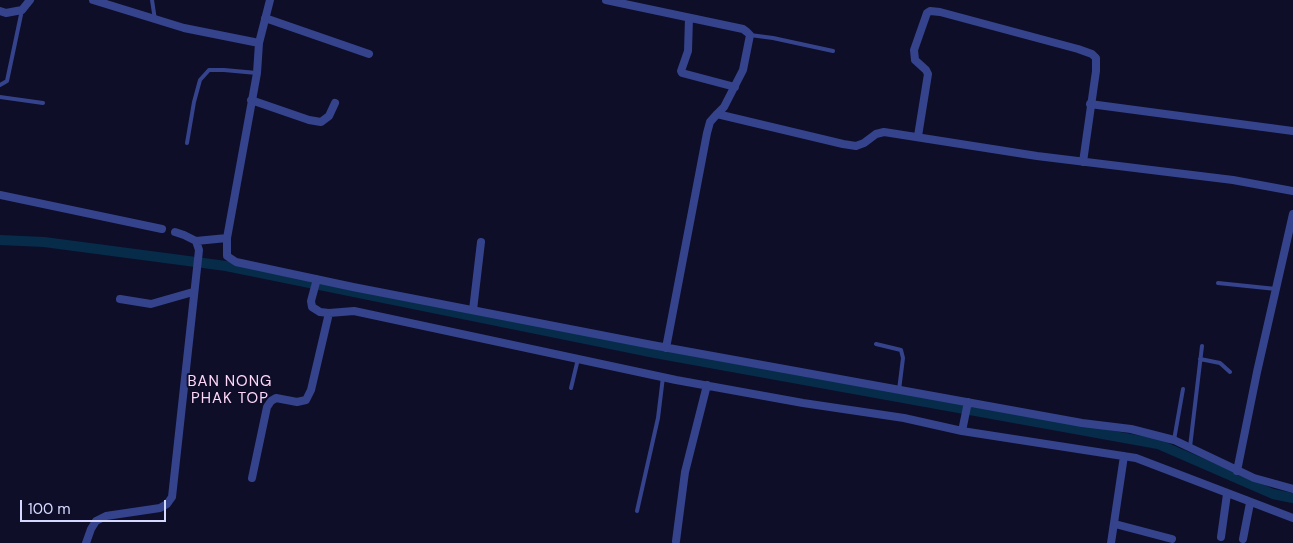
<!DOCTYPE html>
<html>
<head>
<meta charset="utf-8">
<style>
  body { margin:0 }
  #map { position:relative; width:1293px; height:543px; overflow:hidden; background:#0e0e29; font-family:"DM Sans",sans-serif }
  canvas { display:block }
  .scale { position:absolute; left:20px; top:500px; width:146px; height:22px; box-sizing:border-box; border:2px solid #d6d9ff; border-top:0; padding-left:6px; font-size:15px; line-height:18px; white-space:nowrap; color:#d6d9ff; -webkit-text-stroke:4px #0e0e29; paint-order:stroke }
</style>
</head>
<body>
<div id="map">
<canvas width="1293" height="543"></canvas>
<div class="scale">100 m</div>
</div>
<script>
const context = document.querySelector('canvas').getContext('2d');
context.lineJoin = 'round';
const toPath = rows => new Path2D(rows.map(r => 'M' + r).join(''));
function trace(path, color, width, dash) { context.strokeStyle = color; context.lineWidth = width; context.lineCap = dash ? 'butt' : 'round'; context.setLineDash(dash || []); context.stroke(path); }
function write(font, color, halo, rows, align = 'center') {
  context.font = font + ' "DM Sans",sans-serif'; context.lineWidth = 4; context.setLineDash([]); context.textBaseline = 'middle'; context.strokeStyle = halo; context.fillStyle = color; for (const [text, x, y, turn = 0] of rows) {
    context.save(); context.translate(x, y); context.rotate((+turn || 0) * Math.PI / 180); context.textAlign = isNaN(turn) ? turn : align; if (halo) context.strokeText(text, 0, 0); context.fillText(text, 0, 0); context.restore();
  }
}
const canal = toPath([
  [0,240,44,242,226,266,655,353,1158,444,1273,494,1293,498]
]);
const service = toPath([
  [152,0,155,20],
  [750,35,773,38,833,51],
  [0,85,7,81,22,10],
  [0,97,43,103],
  [187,143,194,102,200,80,209,70,224,70,257,73],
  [1218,283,1276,289],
  [876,344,901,350,903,358,899,390],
  [1200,359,1220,363,1230,372],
  [571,388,578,359],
  [1174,440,1183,389],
  [1190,447,1202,346],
  [637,511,658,418,663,377]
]);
const minor = toPath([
  [93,0,184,28,259,43],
  [270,0,259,43,257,73,227,238,227,256,236,262,353,287,652,345,1082,423,1131,429,1174,440,1254,478,1293,489],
  [606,0,743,29,747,32,750,35,743,70,724,107,717,114],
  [0,11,6,13,22,10,30,0],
  [265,18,369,54],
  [689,18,688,51,681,71,682,73,735,87],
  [251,100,309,120,321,122,329,116,335,103],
  [1090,104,1293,131],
  [918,136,928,74,926,70,915,60,914,50,927,13,930,11,940,12,1078,49,1092,54,1096,58,1096,71,1083,162],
  [0,195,162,229],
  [196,241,227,238],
  [317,279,311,301,312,307,320,312,329,313],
  [120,299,151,304,193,292],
  [473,310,481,242],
  [666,348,707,133,710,122,717,114,843,144,856,146,864,143,876,134,884,132,1037,156,1233,180,1293,191],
  [962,431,968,402],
  [1237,471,1257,372,1293,214],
  [252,478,267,407,271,401,276,398,297,402,306,400,311,390,329,313,354,311,676,380,803,403,904,418,962,431,1136,458,1293,518],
  [1115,524,1172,539],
  [1221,537,1227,494],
  [1243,539,1250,503],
  [676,541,685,472,707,385],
  [86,543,91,529,96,521,106,516,160,508,167,504,172,497,199,250,196,241,184,235,175,232],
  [1111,543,1124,456]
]);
const quarterNames = [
  ["BAN NONG",230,382],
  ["PHAK TOP",230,399]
];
trace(canal, '#062c4a', 10);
trace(service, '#35438c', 4);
trace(minor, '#35438c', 8);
context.letterSpacing = '1px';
write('15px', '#ffd8f9', '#0e0e29', quarterNames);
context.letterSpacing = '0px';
</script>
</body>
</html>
